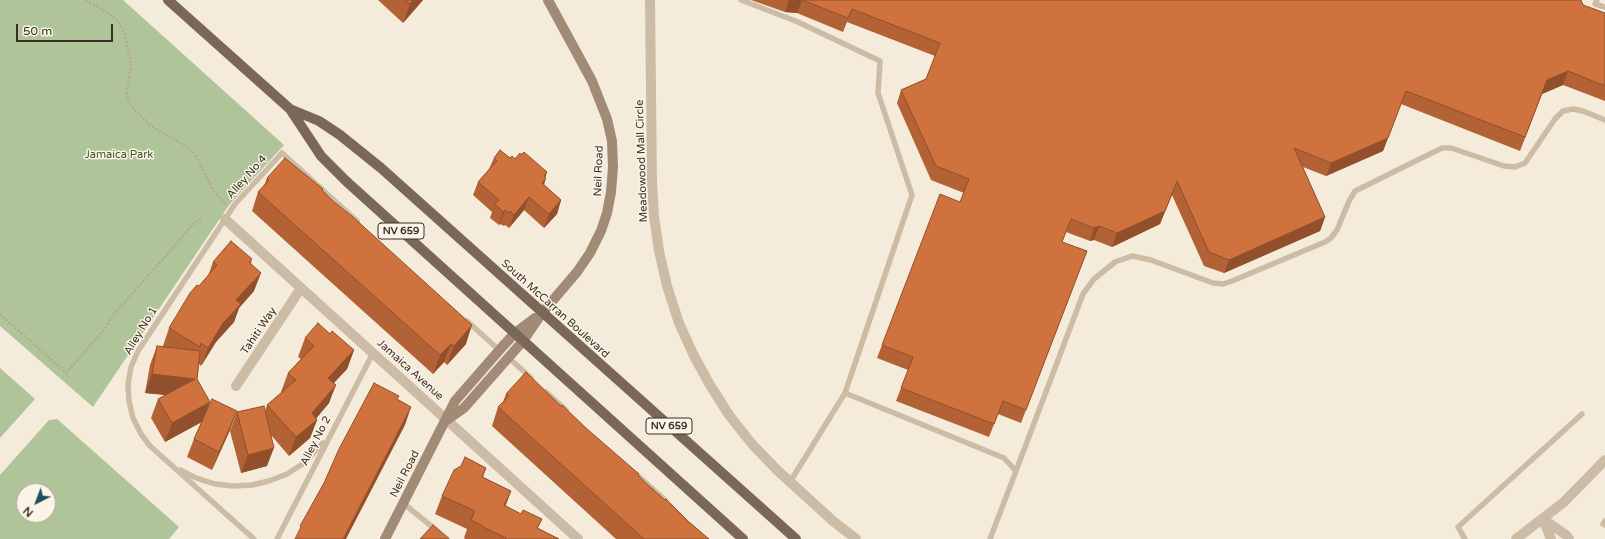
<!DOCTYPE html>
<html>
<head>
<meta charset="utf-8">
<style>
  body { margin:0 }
  #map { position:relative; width:1605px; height:539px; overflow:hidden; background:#f4ebda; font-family:"Varela Round",sans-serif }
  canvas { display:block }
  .north { position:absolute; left:16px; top:483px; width:40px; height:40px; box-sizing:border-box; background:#fbf4e7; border:1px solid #ada59a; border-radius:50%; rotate:222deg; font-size:11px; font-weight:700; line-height:16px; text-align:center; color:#382e27 }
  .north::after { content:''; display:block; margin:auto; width:14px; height:18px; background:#19505d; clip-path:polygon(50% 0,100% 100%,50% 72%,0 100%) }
  .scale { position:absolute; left:16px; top:24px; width:97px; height:18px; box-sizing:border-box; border:2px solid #382e27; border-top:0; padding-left:5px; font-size:12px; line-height:14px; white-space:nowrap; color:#382e27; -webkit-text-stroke:3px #fbf4e7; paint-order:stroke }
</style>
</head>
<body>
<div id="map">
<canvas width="1605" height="539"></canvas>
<div class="north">N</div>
<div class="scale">50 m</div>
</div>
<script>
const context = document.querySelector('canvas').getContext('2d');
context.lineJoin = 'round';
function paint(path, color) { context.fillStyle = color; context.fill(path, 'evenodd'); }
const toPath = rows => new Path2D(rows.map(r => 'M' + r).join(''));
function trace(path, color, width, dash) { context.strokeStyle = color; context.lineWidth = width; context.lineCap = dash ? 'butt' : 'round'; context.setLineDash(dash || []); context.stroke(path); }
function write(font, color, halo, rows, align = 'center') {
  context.font = font + ' "Varela Round",sans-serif'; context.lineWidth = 3; context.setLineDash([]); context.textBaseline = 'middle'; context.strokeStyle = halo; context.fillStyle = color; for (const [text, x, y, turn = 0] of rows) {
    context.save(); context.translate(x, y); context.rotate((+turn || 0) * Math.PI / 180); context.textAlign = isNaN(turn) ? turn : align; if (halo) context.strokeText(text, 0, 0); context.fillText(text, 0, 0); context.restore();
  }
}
const green = toPath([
  [0,0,123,0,284,145,229,205,93,407,0,326],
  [0,368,35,399,0,438],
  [57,419,179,527,169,539,0,539,0,475,49,420],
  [24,491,48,491,48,515,24,515]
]);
const path = toPath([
  [86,0,111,15,118,21,125,36,131,65,127,93,128,101,133,108,151,126,184,145,194,153,214,191,225,204],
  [0,314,66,373,105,329,110,319,179,241,191,226,202,218]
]);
const lane = toPath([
  [741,0,798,22,880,61,878,93,912,195,845,393,1004,458,1016,471,1083,294,1094,279,1115,262,1132,256,1151,260,1213,283,1223,284,1232,281,1325,242,1331,238,1337,230,1349,201,1355,191,1442,148,1451,148,1504,166,1515,167,1525,163,1555,119,1563,111,1573,109,1583,111,1605,120],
  [1597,0,1595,4,1605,7],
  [467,321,499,350],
  [509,358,531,378],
  [546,392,566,410],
  [180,470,196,478,215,484,233,486,252,485,269,481,287,474,304,463,323,443],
  [636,474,665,500],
  [790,482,845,393],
  [403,503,447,539],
  [1605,521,1603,524,1605,525],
  [254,539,150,446,141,434,133,418,129,401,128,384,131,367,138,351,235,204,282,153,357,221],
  [277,539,373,353],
  [990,539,1016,471],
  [1465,539,1458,527,1582,414]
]);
const street = toPath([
  [650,0,652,182,654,216,659,251,667,286,679,323,694,356,710,385,729,415,752,444,777,470,833,521,856,539],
  [225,219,578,539],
  [236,386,301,288],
  [1543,519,1566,535,1569,539],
  [1543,519,1551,539],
  [1516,539,1564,502,1605,460]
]);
const secondary = toPath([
  [447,420,464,408,523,341,542,313,577,272,590,253,601,231,607,213,611,192,613,167,612,141,607,119,592,81,548,0],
  [385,539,455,401,503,346,515,333,535,318]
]);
const primary = toPath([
  [168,0,290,109,321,156,346,181,743,539],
  [290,109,319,121,340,135,381,168,796,539]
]);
const wall = toPath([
  [378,0,423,0,403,23],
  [751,0,1581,0,1583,5,1605,13,1605,101,1563,85,1542,94,1520,151,1401,104,1383,151,1326,176,1303,167,1325,217,1320,231,1224,273,1204,266,1172,195,1160,224,1112,247,1094,240,1090,241,1066,232,1062,242,1087,251,1021,423,998,414,989,437,896,401,908,370,877,358,882,345,960,202,964,193,931,180,897,103,901,90,926,79,935,56,847,22,843,32,797,13,785,12],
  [494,158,515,159,547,172,545,177,544,185,561,200,557,214,544,228,524,210,509,228,505,225,504,226,500,224,499,225,490,218,492,212,473,195,478,182,489,169],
  [267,178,323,189,322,191,466,344,447,365,444,362,433,374,252,211,258,192,264,186],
  [252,259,251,263,254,291,239,308,234,322,216,342,201,366,199,364,197,379,206,412,230,430,212,470,187,457,194,439,202,422,165,442,151,418,158,399,166,395,145,393,150,365,157,346,164,347,163,346,169,328,199,286,208,276,213,262],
  [330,334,354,350,347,369,334,383,329,403,316,418,317,420,310,438,289,456,271,435,267,466,241,473,230,431,237,412,265,411,267,405,282,392,281,392,288,373,301,359,298,357,305,338],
  [506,394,561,406,689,522,709,539,616,539,492,426,498,407,503,402],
  [486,468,483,477,511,491,505,506,521,514,542,519,538,528,559,539,465,539,464,538,467,529,435,514,442,496]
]);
const shadedWall = toPath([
  [413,0,423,0,403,23,410,4],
  [789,0,802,0,797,13,785,12],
  [1568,71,1563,85,1542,94,1520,151,1547,80],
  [1401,104,1383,151,1326,176,1331,163],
  [547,172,544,181,546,178,542,191,537,196,544,176],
  [1177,181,1160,224,1112,247,1117,233],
  [529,197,524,210,509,228,514,215],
  [561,200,557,214,544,228,549,214],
  [505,210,500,224,499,225,503,212],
  [1325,217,1320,231,1224,273,1229,260],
  [1099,226,1094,240,1090,241,1094,228],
  [261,273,254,291,239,308,234,322,216,342,201,366,208,348,236,300],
  [472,325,466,344,447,365,454,346],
  [451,344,444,362,433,374,440,355],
  [354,350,347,369,321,396,328,378],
  [152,374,195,379,188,397,145,393],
  [336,385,329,403,310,426,317,420,310,438,289,456,296,437,312,413],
  [210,402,203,421,165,442,172,423],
  [411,407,405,425,346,539,343,539],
  [237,411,230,430,212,470,219,452],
  [274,448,267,466,241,473,248,455],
  [511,491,504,510,504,505]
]);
const building = toPath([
  [405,0,413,0,410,4,405,0],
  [802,0,1581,0,1583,5,1605,13,1605,86,1568,71,1547,80,1525,137,1406,91,1388,138,1331,163,1294,148,1325,217,1229,260,1209,252,1177,181,1165,211,1117,233,1099,226,1094,228,1071,219,1062,242,1087,251,1026,410,1003,401,994,424,901,388,913,357,882,345,940,194,960,202,969,179,936,166,901,90,926,79,940,43,852,9,848,18,802,0],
  [500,150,510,158,512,156,515,159,520,153,521,155,524,152,547,172,544,176,546,178,542,183,561,200,549,214,529,197,514,215,510,211,509,213,505,210,503,212,495,204,499,200,478,182,497,161,494,158,500,150],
  [285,158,323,189,322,190,333,201,353,217,472,325,454,346,451,344,440,355,258,192,269,180,267,178,285,158],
  [231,241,252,259,249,262,261,273,236,300,241,304,223,323,208,348,201,343,200,347,169,328,190,293,197,285,199,286,217,265,213,262,231,241],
  [318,323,330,334,332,331,354,350,328,378,336,385,312,413,317,420,296,437,267,405,296,380,288,373,314,346,305,338,318,323],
  [157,346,200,351,197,379,210,402,172,423,158,399,195,379,152,374,157,346],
  [526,372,561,406,562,405,586,428,639,474,638,475,648,485,665,500,666,499,689,522,709,539,644,539,498,407,509,396,506,394,526,372],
  [374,383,399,396,397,399,411,407,343,539,295,539,301,527,300,526,324,483,339,449,374,383],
  [212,399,237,411,219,452,194,439,212,399],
  [264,406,274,448,248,455,237,412,264,406],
  [465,457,486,468,482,477,511,491,504,505,521,514,523,510,542,519,537,528,559,539,505,539,506,538,483,527,483,526,471,520,475,511,442,496,454,470,461,466,465,457],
  [433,525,449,539,420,539,433,525]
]);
const shields = [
  [401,231,46],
  [669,426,46]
];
const shieldNames = [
  ["NV 659",401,231],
  ["NV 659",669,426]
];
const parkNames = [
  ["Jamaica Park",119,155]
];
const streetNames = [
  ["Meadowood Mall Circle",642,161,-92],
  ["Neil Road",599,171,-88],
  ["Alley No 4",247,177,-48],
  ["South McCarran Boulevard",555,309,42],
  ["Alley No 1",141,331,-59],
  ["Tahiti Way",259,331,-56],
  ["Jamaica Avenue",410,370,42],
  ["Alley No 2",316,441,-63],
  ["Neil Road",405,474,-63]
];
paint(green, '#b0c499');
trace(path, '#b9a68f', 2.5, [2, 2]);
trace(lane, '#cdbca5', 5.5);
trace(street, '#cdbca5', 10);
trace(secondary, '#a18b76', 10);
trace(primary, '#7b6757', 10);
paint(wall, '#b26234');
paint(shadedWall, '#91502b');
paint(building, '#cf723d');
trace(building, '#91502b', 1);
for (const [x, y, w] of shields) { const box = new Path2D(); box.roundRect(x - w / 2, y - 8, w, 16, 3); context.fillStyle = '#fbf4e7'; context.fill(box); trace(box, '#382e27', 1); }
write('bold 10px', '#382e27', null, shieldNames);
write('11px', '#415829', '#fbf4e7', parkNames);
write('11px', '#382e27', '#fbf4e7', streetNames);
</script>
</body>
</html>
